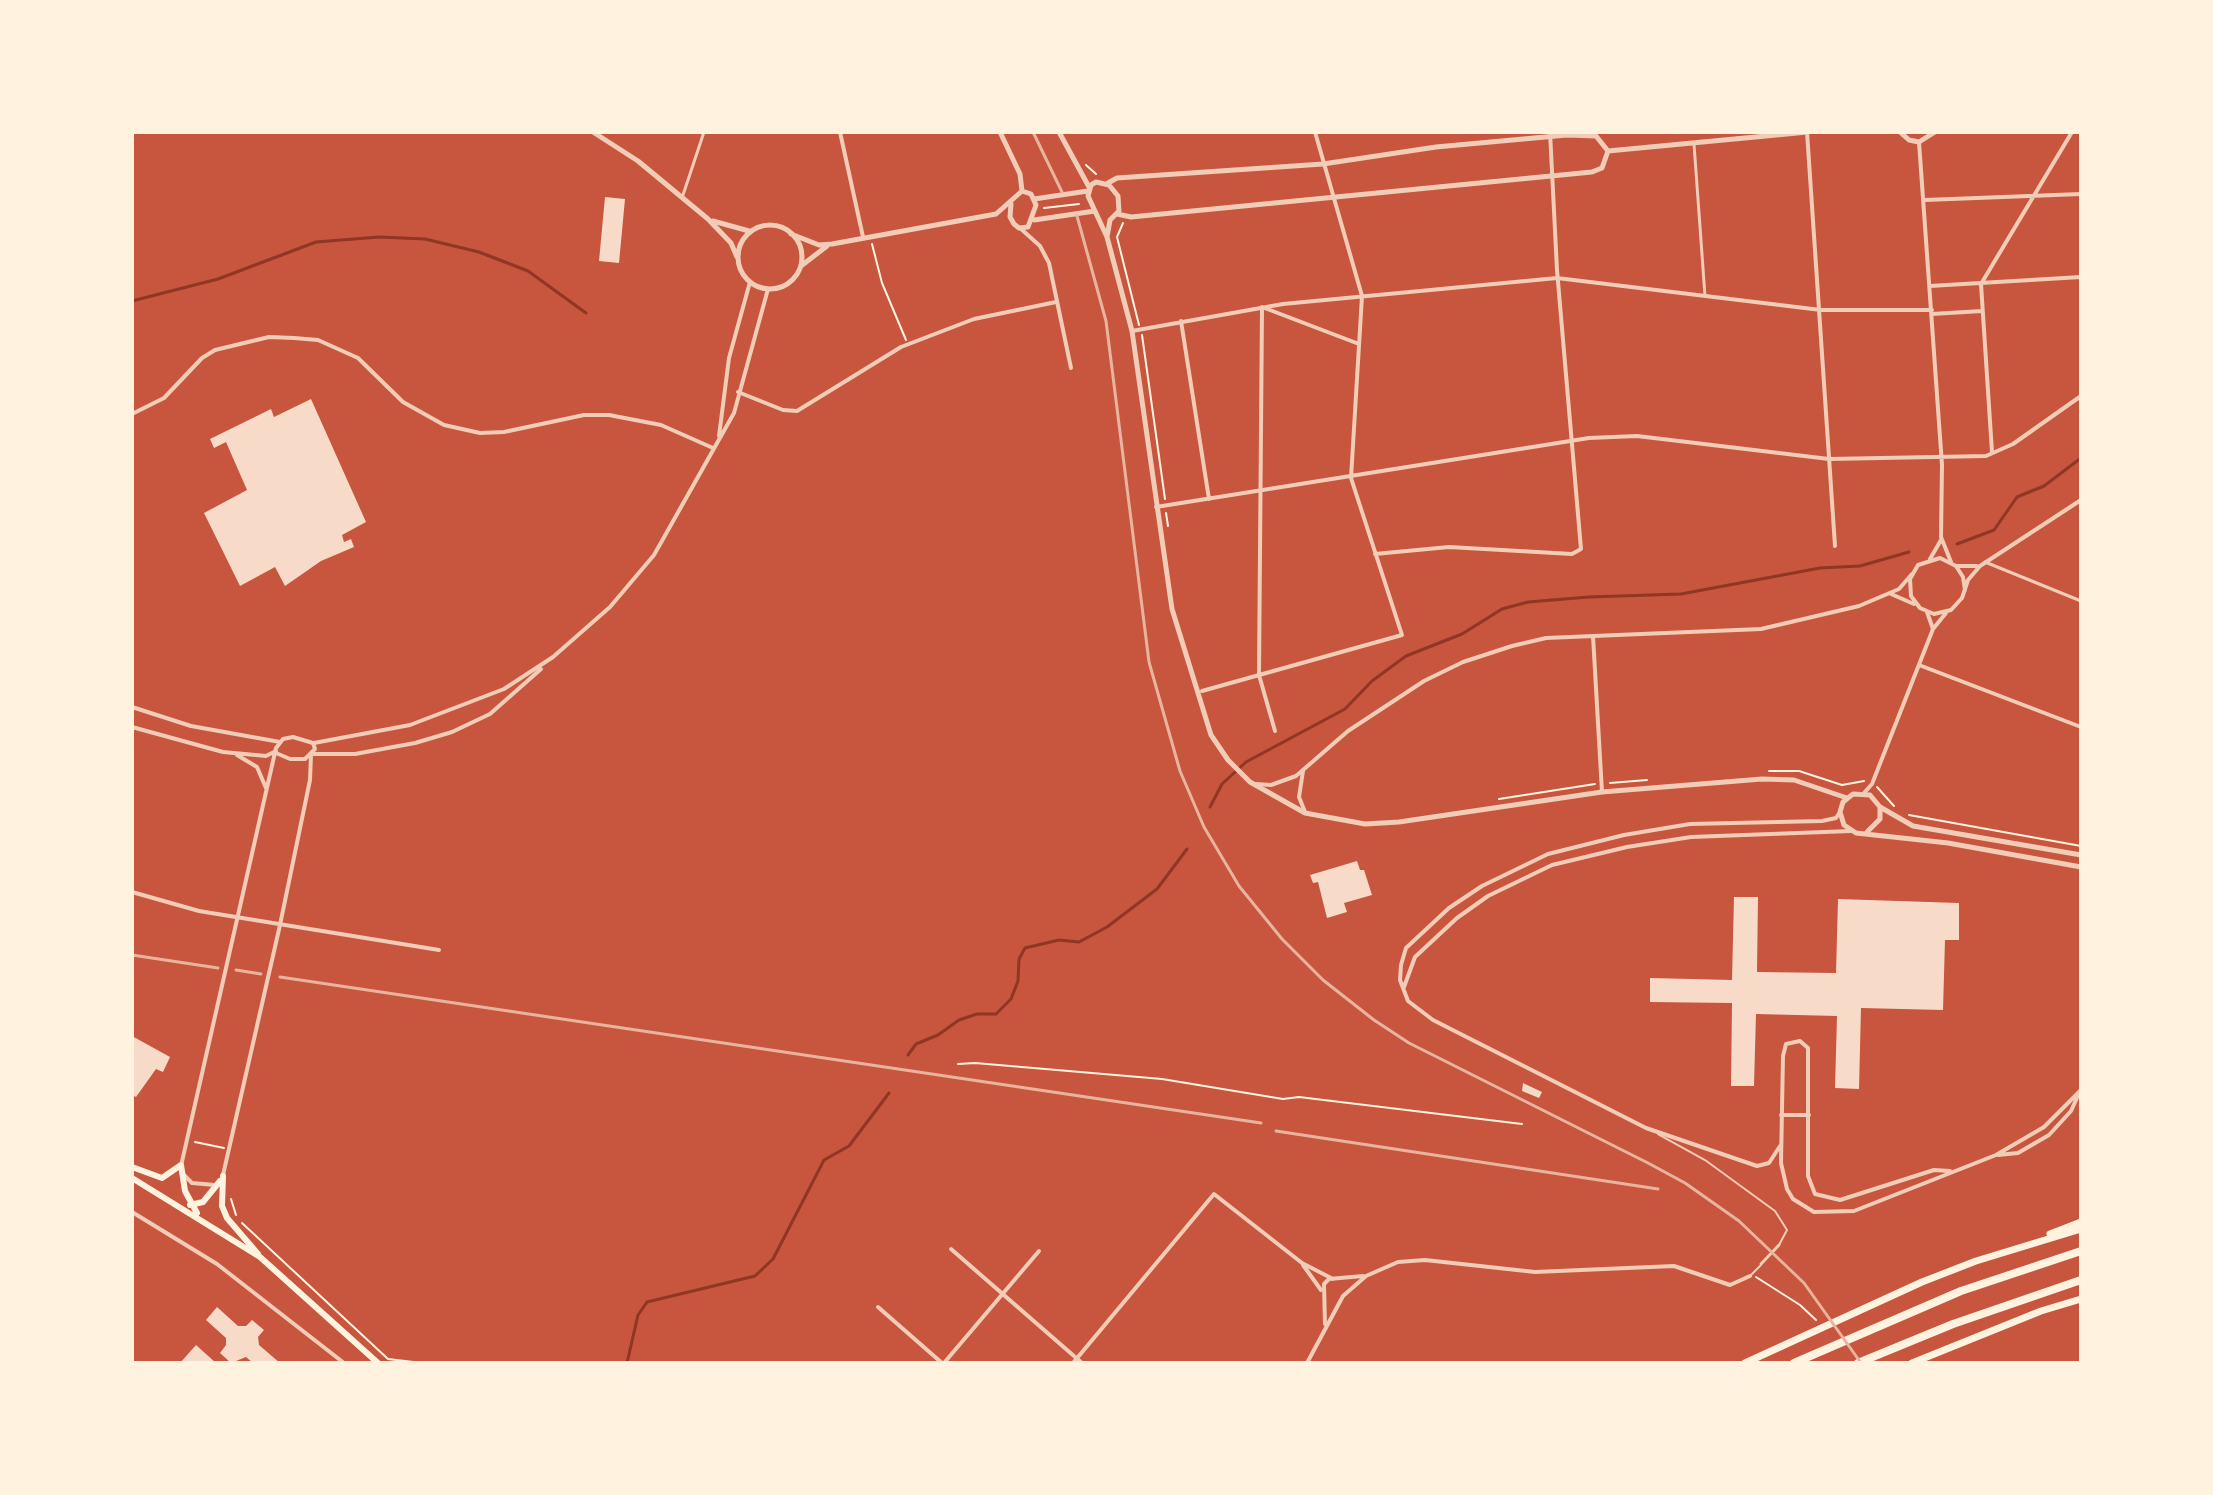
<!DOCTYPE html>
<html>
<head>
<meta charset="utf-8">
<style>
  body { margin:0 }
  #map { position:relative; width:2213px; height:1495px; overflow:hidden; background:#c8553d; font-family:"Zilla Slab",serif }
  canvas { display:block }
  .frame { position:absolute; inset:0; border:134px solid #fff3e0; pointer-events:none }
</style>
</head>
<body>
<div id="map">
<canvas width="2213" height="1495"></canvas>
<div class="frame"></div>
</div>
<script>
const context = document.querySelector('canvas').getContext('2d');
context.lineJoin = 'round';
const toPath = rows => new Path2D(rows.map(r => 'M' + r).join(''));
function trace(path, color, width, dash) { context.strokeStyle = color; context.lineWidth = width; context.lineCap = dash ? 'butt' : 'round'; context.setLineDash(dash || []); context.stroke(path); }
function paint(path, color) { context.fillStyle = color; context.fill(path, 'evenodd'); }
const stream = toPath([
  [132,301,218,279,316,242,379,237,425,239,479,252,528,271,586,313],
  [1957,544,1994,530,2017,497,2044,486,2081,458],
  [1210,807,1222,784,1246,762,1345,709,1372,681,1406,656,1462,634,1502,609,1528,602,1589,597,1681,594,1820,568,1860,566,1909,552],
  [908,1055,916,1044,938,1035,959,1020,977,1014,996,1014,1011,999,1018,981,1019,959,1025,948,1059,940,1079,942,1107,927,1157,889,1187,849],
  [627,1363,638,1315,647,1302,755,1276,773,1259,824,1160,849,1146,889,1093]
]);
const building = toPath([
  [605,197,625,199,619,263,599,261],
  [311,399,366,522,342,535,344,542,351,539,354,547,321,561,285,586,275,567,240,586,204,513,247,490,226,442,214,448,210,439,271,409,274,417],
  [1357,861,1360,870,1364,870,1372,895,1344,903,1347,912,1327,918,1318,882,1313,883,1310,875],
  [1734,897,1758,897,1757,972,1836,973,1838,899,1959,903,1959,940,1945,940,1943,1010,1861,1008,1859,1089,1835,1088,1837,1016,1756,1014,1754,1086,1731,1086,1732,1003,1650,1002,1650,978,1732,980],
  [132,1036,170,1057,163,1072,156,1069,136,1097,132,1095],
  [1523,1083,1542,1092,1539,1098,1522,1091],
  [217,1307,238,1326,246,1326,252,1320,264,1330,258,1337,259,1345,280,1363,253,1363,246,1357,231,1363,220,1353,226,1345,226,1338,206,1320],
  [196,1345,216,1363,180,1363]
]);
const path = toPath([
  [1086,165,1096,174],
  [1044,208,1079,204],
  [1123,223,1117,237,1139,325],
  [872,244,882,283,906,340],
  [1142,335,1165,499],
  [1166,513,1168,526],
  [1769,771,1799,771,1842,785,1864,781],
  [1610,783,1647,780],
  [1877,787,1894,806],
  [1499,799,1595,784],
  [1909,815,2081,846],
  [958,1064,975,1063,1162,1079,1283,1099,1299,1097,1522,1124],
  [195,1142,224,1148],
  [231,1199,236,1215],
  [242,1223,388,1359,422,1363],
  [1756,1277,1800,1305,1816,1320]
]);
const service = toPath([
  [1658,1134,1705,1160,1775,1211,1787,1230,1779,1245],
  [1751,1275,1761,1265]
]);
const pedestrian = toPath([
  [1694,144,1705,296],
  [682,198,704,132],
  [1985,562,2081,601],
  [1761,1264,1779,1245]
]);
const minor = toPath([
  [840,132,863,237],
  [1807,132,1835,546],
  [1919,142,1942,465,1941,537,1951,562],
  [1925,200,2081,194],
  [1020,228,1040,246,1049,263,1071,368],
  [1930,286,2081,277],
  [1932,314,1982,311],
  [1181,321,1209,499],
  [1132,331,1283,304,1557,278,1821,310,1932,310],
  [738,392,783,410,797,411,901,347,974,319,1056,302],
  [132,414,164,398,202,358,215,350,269,337,294,338,318,340,358,358,403,402,444,425,480,433,504,432,584,415,609,415,661,425,713,448],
  [719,436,729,358,750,282],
  [1992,452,1981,284,2072,132],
  [1156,507,1589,438,1637,436,1829,459,1986,456,2013,444,2081,396],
  [1375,554,1449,547,1572,554,1581,549,1557,270,1550,132],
  [1930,559,1941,540],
  [1956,566,1977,566],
  [1965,590,1963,577,1956,566,1940,558,1918,565,1910,579,1911,596,1920,608,1934,614,1951,610,1962,598,1968,580,1980,566,2081,500],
  [1891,594,1914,604],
  [1927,612,1933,629],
  [1593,636,1602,792],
  [1919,665,2081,727],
  [1202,691,1402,635,1351,478,1362,296,1315,132],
  [132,707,191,726,280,742],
  [132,727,223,752,266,756,276,751],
  [1275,731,1259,675,1262,307,1359,344],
  [314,743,410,725,504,689,553,657,610,607,654,555,734,413,768,289],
  [276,753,290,759,305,759,315,749,313,743],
  [312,754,355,754,415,743,452,732,490,714,541,669],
  [237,755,257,767,266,788],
  [1303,771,1299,797,1305,812],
  [1256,784,1271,785,1296,776,1348,731,1424,681,1463,662,1512,646,1546,638,1761,629,1859,606,1899,589,1912,574],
  [1864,793,1872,784,1933,629,1946,613],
  [132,892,199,911,439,950],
  [1404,987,1415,957,1457,918,1488,896,1552,865,1627,847,1691,837,1851,831],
  [1781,1115,1809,1115],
  [1780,1146,1769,1163,1757,1166,1646,1128,1433,1020,1408,1001,1400,980,1401,965,1406,948,1449,908,1482,886,1548,854,1624,835,1690,824,1822,821,1836,818,1840,812],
  [1998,1155,2018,1153,2049,1135,2071,1111,2081,1089],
  [181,1166,276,748,283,739,293,737,313,743],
  [1950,1171,1934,1170,1840,1200,1815,1194,1808,1176,1808,1048,1800,1041,1786,1044,1783,1056,1781,1163,1787,1189,1793,1199,1814,1212,1854,1211,1996,1155,2044,1127,2080,1091],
  [184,1175,192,1183,215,1185],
  [223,1175,280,925,310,780,311,755],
  [132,1212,217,1264,344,1363],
  [951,1249,1082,1363],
  [1303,1265,1321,1290],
  [878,1307,942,1363],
  [1325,1324,1324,1284,1329,1279,1363,1276],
  [944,1363,1039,1251],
  [1073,1363,1214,1194,1302,1263,1333,1279],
  [1307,1363,1343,1296,1366,1276,1398,1262,1425,1260,1535,1272,1674,1266,1730,1285,1750,1276]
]);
const tertiary = toPath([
  [593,132,638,161,708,219,731,243,737,257],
  [1000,132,1020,174,1022,191],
  [1059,132,1089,187],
  [1900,132,1909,140,1919,142,1935,132],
  [1608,151,1808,132],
  [1108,183,1117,178,1323,164,1436,147,1567,135,1596,136,1608,151,1602,168,1592,172,1131,217,1117,214],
  [1034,199,1088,191],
  [1011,204,1010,217,1014,224,1019,228,1028,227,1036,205,1031,194,1022,191],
  [1034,220,1095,211],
  [713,221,749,231],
  '738 257a32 32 0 1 1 64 0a32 32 0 1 1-64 0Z',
  [791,234,819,245,832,244,996,214,1022,191],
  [1107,237,1110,220,1119,211,1118,196,1109,185,1096,182,1091,185,1088,196,1107,237,1132,331,1172,609,1211,735,1228,760,1250,782,1305,813,1365,824,1399,822,1602,792,1762,779,1794,780,1847,798],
  [801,266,827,246],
  [1880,807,1913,826,2081,855],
  [1867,832,1880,819,1880,807,1870,795,1853,794,1843,802,1840,812,1844,825,1856,833,1948,843,2081,867]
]);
const secondary = toPath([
  [181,1165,185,1191,197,1213],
  [132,1167,162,1178,181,1165],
  [223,1176,222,1206,227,1218,258,1254],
  [132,1178,260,1257,378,1363],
  [190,1205,203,1202,220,1181]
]);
const trunk = toPath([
  [2050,1234,2081,1222],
  [1745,1363,1922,1282,1976,1261,2081,1229],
  [1912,1363,2041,1311,2081,1299]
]);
const motorway = toPath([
  [1794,1363,1961,1291,2081,1251],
  [1858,1363,1953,1324,2081,1280]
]);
const rail = toPath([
  [1033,132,1062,192],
  [1077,216,1106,321,1149,662,1180,771,1204,827,1239,886,1282,939,1323,980,1374,1020,1409,1043,1648,1163,1685,1183,1739,1221,1804,1283,1861,1363],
  [132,955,218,968],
  [236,970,261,974],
  [280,977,1261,1123],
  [1276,1131,1658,1189]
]);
trace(stream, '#8f3625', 3);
paint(building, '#f7dbc8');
trace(path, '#fff3e0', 2);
trace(service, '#f1ccb7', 2);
trace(pedestrian, '#f1ccb7', 3);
trace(minor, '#f1ccb7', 4);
trace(tertiary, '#f1ccb7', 5);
trace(secondary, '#fff3e0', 6);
trace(trunk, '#fff3e0', 7);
trace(motorway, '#fff3e0', 8);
trace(rail, '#e9b49f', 3);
</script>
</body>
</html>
